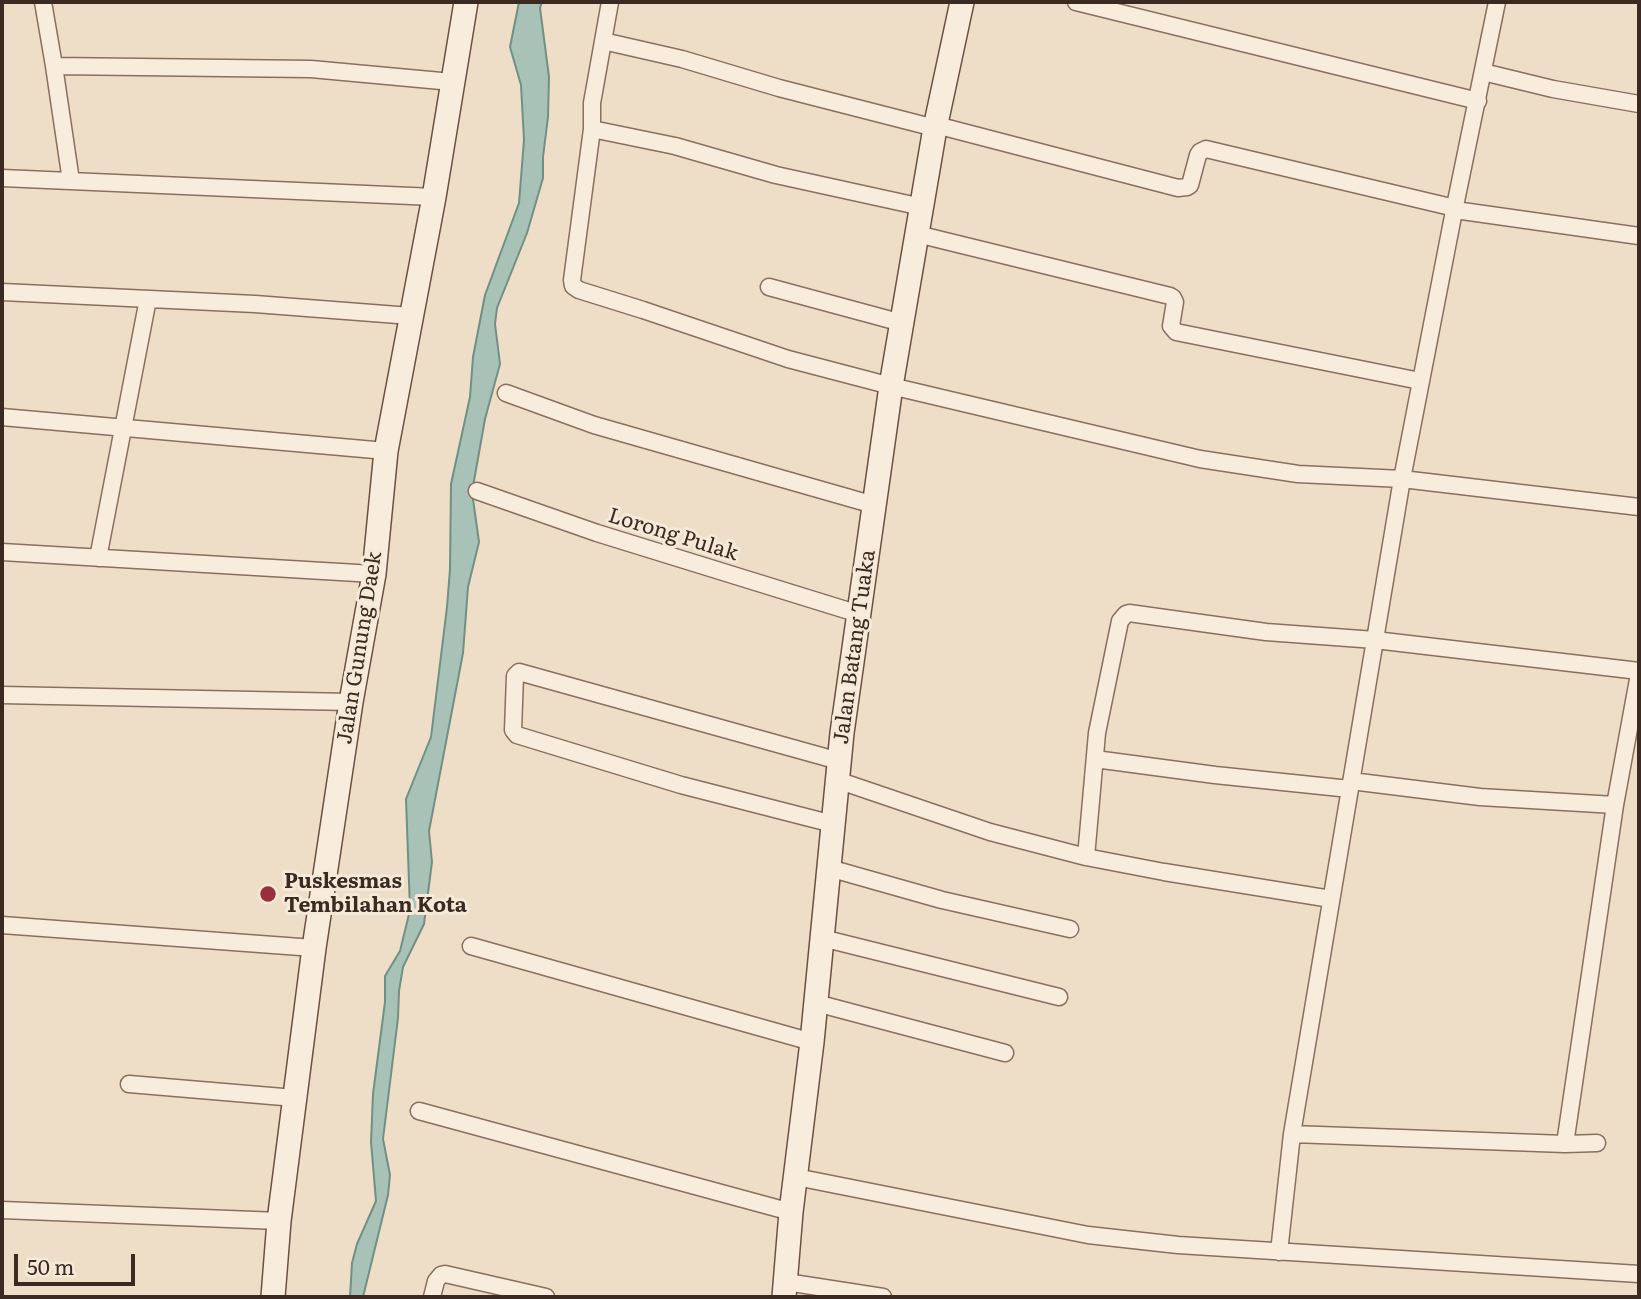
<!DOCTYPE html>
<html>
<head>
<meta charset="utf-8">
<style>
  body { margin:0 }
  #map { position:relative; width:1641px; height:1299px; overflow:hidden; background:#eedec8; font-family:Literata,serif }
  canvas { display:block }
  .frame { position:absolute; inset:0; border:4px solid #3a2a21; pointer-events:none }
  .scale { position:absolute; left:14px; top:1254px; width:121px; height:32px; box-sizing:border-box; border:4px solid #3a2a21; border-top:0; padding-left:9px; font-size:21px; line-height:24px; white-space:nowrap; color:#3a2a21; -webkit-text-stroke:5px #f5e9d8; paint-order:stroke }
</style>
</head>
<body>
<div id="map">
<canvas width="1641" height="1299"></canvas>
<div class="frame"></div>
<div class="scale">50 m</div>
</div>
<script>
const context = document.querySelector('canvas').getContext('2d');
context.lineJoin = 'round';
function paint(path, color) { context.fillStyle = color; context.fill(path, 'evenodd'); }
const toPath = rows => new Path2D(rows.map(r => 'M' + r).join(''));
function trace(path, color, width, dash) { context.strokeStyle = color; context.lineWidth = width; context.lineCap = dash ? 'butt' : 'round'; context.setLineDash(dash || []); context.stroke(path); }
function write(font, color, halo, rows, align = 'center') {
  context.font = font + ' Literata,serif'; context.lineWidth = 6; context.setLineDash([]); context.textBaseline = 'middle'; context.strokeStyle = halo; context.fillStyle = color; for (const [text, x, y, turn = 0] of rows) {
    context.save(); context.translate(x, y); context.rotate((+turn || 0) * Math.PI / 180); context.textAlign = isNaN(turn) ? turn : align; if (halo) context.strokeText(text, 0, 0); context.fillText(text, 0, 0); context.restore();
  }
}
const water = toPath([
  [519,2,542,2,540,8,549,77,548,117,543,157,543,178,527,233,497,308,495,324,500,364,485,419,472,492,479,542,468,587,463,653,429,831,432,862,424,924,403,967,399,991,398,1018,383,1139,390,1175,388,1195,363,1297,350,1297,352,1263,357,1244,376,1201,371,1142,373,1094,385,1002,385,976,400,951,410,910,406,799,431,737,447,607,450,569,451,484,470,397,473,357,485,295,519,203,524,140,521,85,510,47,519,2]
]);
const street = toPath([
  [43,2,54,66,71,181],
  [610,2,592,103,592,129,572,280,573,286,579,290,643,310,788,359,891,386,1200,459,1298,474,1402,479,1639,507],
  [1076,2,1478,101],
  [603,41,682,59,779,88,935,128],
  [54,66,311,69,452,82],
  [1483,72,1553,89,1639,104],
  [936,125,1178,188,1187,187,1190,185,1198,155,1200,152,1206,149,1455,208],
  [592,129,675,146,776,175,922,207],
  [2,178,434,197],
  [1455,210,1639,236],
  [917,234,1170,296,1173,298,1175,302,1171,326,1176,332,1420,381],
  [769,287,902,323],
  [2,292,255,304,411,316],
  [506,393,594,425,874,505],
  [2,417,386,451],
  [477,491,597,533,859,614],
  [2,552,374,574],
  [98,558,148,299],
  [2,695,351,702],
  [1095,759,1215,775,1350,789],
  [837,780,990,832,1086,857,1164,872,1331,899],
  [1351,781,1480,797,1615,805],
  [833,824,681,785,517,735,513,730,515,676,519,672,839,761],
  [1086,857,1097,733,1120,621,1126,614,1129,613,1266,632,1375,640,1639,671],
  [829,868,942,900,1070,929],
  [2,925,314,948],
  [822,938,1059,997],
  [471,946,812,1042],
  [816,1003,1005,1053],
  [129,1084,295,1098],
  [419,1111,791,1212],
  [1292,1134,1565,1144,1597,1143],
  [1565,1144,1615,805,1639,674],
  [796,1177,1088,1235,1178,1245,1639,1274],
  [2,1210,279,1221],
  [1279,1252,1292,1134,1402,479,1454,211,1497,2],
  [786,1282,883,1297],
  [432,1297,436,1281,441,1275,445,1274,546,1297]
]);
const secondary = toPath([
  [273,1297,279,1221,314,948,351,702,374,574,386,451,434,197,466,2],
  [784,1297,791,1212,812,1042,842,733,891,386,935,128,962,2]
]);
const markers = [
  [268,894,9,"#972f3d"]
];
const streetNames = [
  ["Lorong Pulak",673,535,17],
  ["Jalan Batang Tuaka",855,647,-82],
  ["Jalan Gunung Daek",360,648,-81]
];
const poiNames = [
  ["Puskesmas",284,882],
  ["Tembilahan Kota",284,906]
];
paint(water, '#a9c2b7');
trace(water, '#709084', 2);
trace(street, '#896f5e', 19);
trace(secondary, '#6b5141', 26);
trace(street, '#f8ecdc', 16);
trace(secondary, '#f8ecdc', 23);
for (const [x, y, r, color] of markers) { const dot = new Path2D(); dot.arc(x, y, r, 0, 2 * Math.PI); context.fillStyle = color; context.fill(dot); trace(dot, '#f5e9d8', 2.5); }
write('21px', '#3a2a21', '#f5e9d8', streetNames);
write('bold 21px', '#3a2a21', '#f5e9d8', poiNames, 'left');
</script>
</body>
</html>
